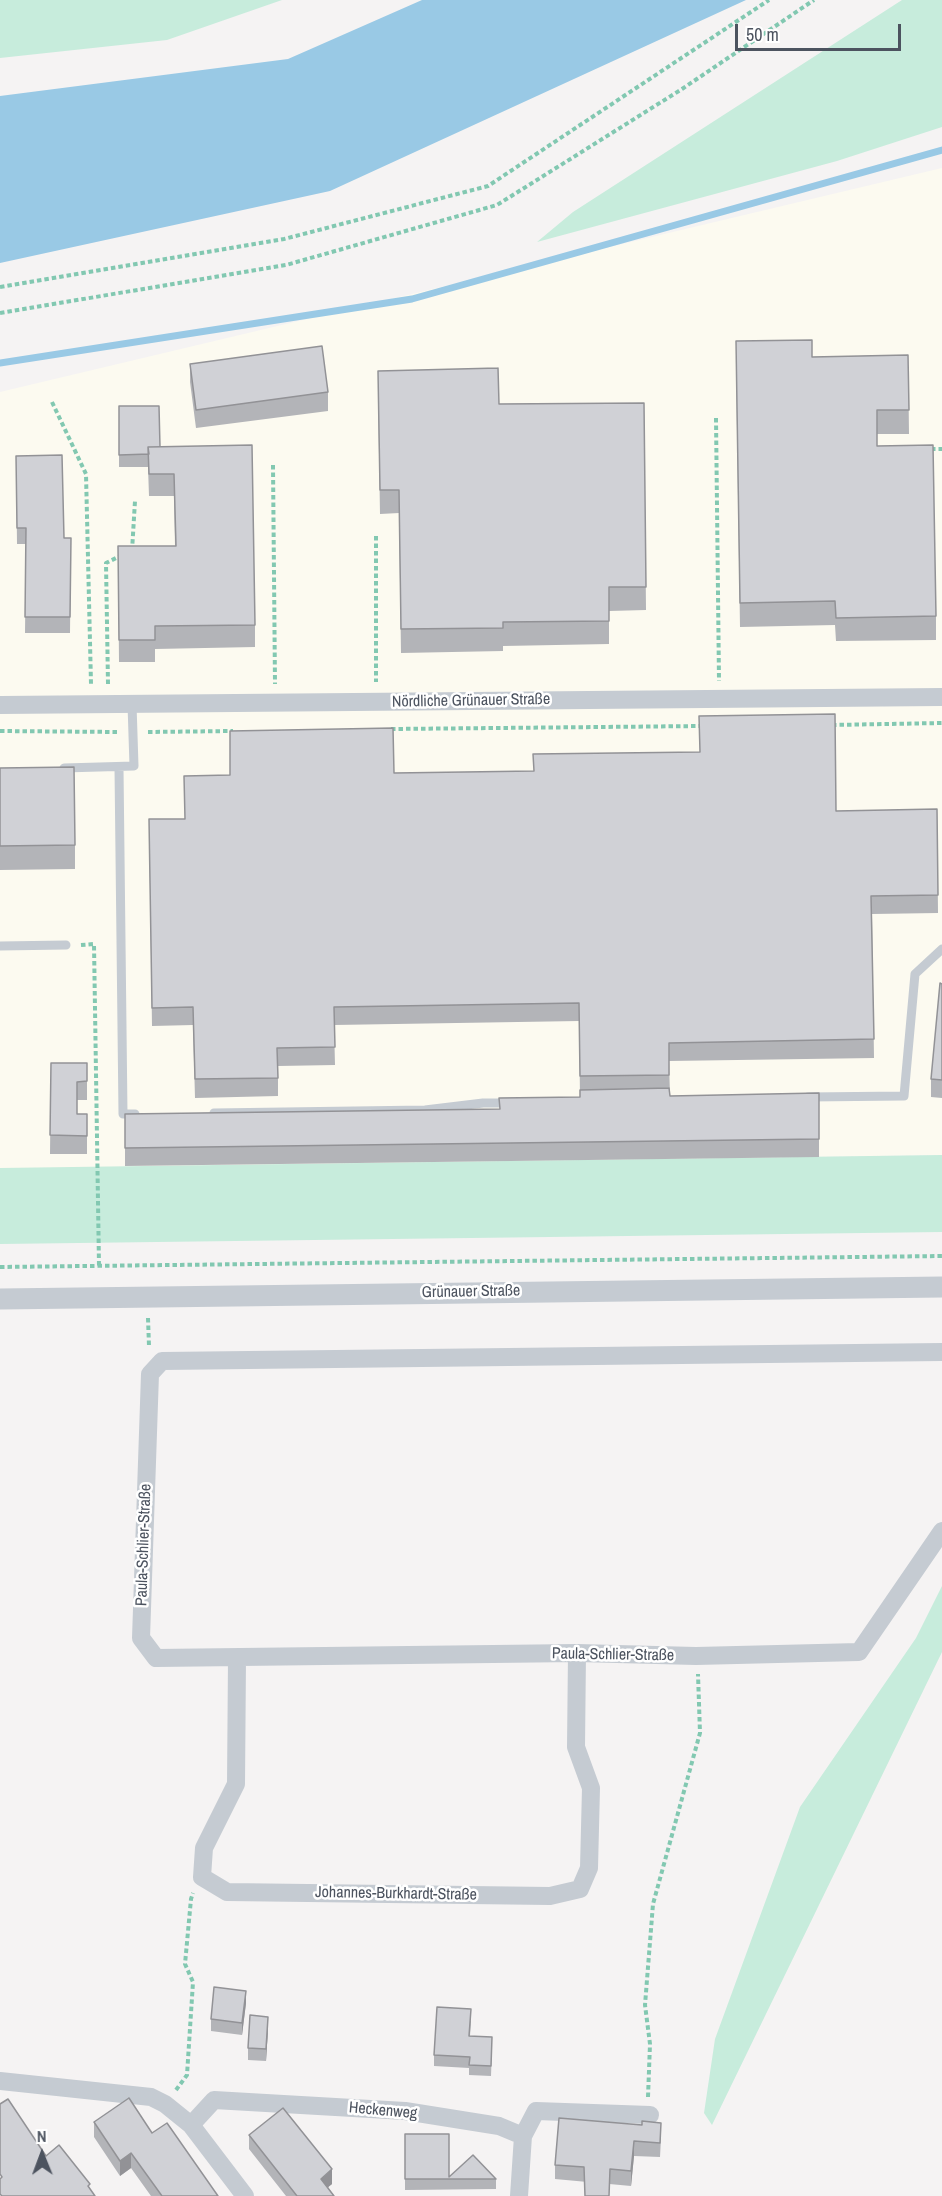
<!DOCTYPE html>
<html>
<head>
<meta charset="utf-8">
<style>
  body { margin:0 }
  #map { position:relative; width:942px; height:2196px; overflow:hidden; background:#f5f3f3; font-family:"Archivo Narrow",sans-serif }
  canvas { display:block }
  .north { position:absolute; left:12px; top:2124px; width:60px; height:60px; -webkit-text-stroke:4px #fff; paint-order:stroke; rotate:359deg; font-size:16px; font-weight:700; line-height:24px; text-align:center; color:#4c535f }
  .north::after { content:''; display:block; margin:auto; width:21px; height:27px; background:#4c535f; clip-path:polygon(50% 0,100% 100%,50% 72%,0 100%) }
  .scale { position:absolute; left:735px; top:24px; width:166px; height:27px; box-sizing:border-box; border:3px solid #4c535f; border-top:0; padding-left:8px; font-size:18px; line-height:21px; white-space:nowrap; color:#4c535f; -webkit-text-stroke:4px #fff; paint-order:stroke }
</style>
</head>
<body>
<div id="map">
<canvas width="942" height="2196"></canvas>
<div class="north">N</div>
<div class="scale">50 m</div>
</div>
<script>
const context = document.querySelector('canvas').getContext('2d');
context.lineJoin = 'round';
function paint(path, color) { context.fillStyle = color; context.fill(path, 'evenodd'); }
const toPath = rows => new Path2D(rows.map(r => 'M' + r).join(''));
function trace(path, color, width, dash) { context.strokeStyle = color; context.lineWidth = width; context.lineCap = dash ? 'butt' : 'round'; context.setLineDash(dash || []); context.stroke(path); }
function write(font, color, halo, rows, align = 'center') {
  context.font = font + ' "Archivo Narrow",sans-serif'; context.lineWidth = 5; context.setLineDash([]); context.textBaseline = 'middle'; context.strokeStyle = halo; context.fillStyle = color; for (const [text, x, y, turn = 0] of rows) {
    context.save(); context.translate(x, y); context.rotate((+turn || 0) * Math.PI / 180); context.textAlign = isNaN(turn) ? turn : align; if (halo) context.strokeText(text, 0, 0); context.fillText(text, 0, 0); context.restore();
  }
}
const commercial = toPath([
  [942,168,942,1155,0,1169,0,392]
]);
const green = toPath([
  [0,0,282,0,167,40,0,58],
  [902,0,942,0,942,127,837,161,537,242,573,212],
  [942,1155,942,1232,0,1244,0,1168],
  [942,1586,942,1652,712,2125,704,2113,715,2039,800,1807,916,1638]
]);
const water = toPath([
  [422,0,746,0,330,191,0,263,0,96,288,59]
]);
const stream = toPath([
  [0,363,412,299,942,150]
]);
const path = toPath([
  [0,287,284,239,488,186,769,0],
  [0,313,286,265,497,205,682,89,814,0],
  [52,402,86,474,91,684],
  [716,418,719,681],
  [931,449,942,449],
  [273,465,275,684],
  [376,536,376,682],
  [132,551,135,501],
  [108,684,106,563,122,555],
  [832,725,942,723],
  [391,729,704,726],
  [0,731,119,732],
  [148,732,233,731],
  [81,945,94,944,99,1266],
  [0,1267,942,1256],
  [148,1318,149,1346],
  [176,2090,187,2075,193,1982,185,1964,191,1899,193,1893],
  [648,2097,650,2044,645,2005,653,1904,700,1733,698,1674]
]);
const service = toPath([
  [64,768,134,766,132,704],
  [119,768,123,1114,135,1114],
  [0,946,66,945],
  [808,1097,904,1096,915,974,942,949],
  [214,1113,425,1110,483,1103,509,1103]
]);
const minor = toPath([
  [0,705,942,697],
  [942,1352,162,1361,150,1374,141,1638,156,1658,577,1653,696,1656,859,1652,942,1531],
  [237,1659,236,1784,204,1848,202,1877,227,1892,550,1896,580,1889,589,1868,591,1788,576,1747,577,1653],
  [0,2081,151,2097,165,2104,191,2125,245,2196],
  [191,2125,214,2100,405,2111,499,2126,523,2136,519,2196],
  [523,2136,536,2111,650,2115]
]);
const tertiary = toPath([
  [0,1299,942,1287]
]);
const wall = toPath([
  [908,355,909,434,877,434,877,446,936,616,936,640,836,641,835,625,740,627,736,365,812,357],
  [190,364,328,392,328,411,196,428,190,382],
  [378,395,499,404,644,403,646,610,609,611,609,644,503,646,503,651,401,653,399,513,380,514],
  [119,406,160,447,255,625,255,647,155,649,155,662,119,662,118,546,175,546,174,496,149,496,148,467,119,467],
  [16,456,64,538,71,538,70,633,25,633,26,544,17,544],
  [0,768,75,845,75,869,0,870],
  [394,773,836,811,937,809,938,913,872,914,874,1058,669,1061,670,1096,819,1093,819,1157,125,1166,125,1114,499,1109,580,1097,579,1021,334,1025,335,1065,278,1066,278,1096,195,1098,193,1025,152,1026,149,819,184,819],
  [942,984,942,1098,931,1097,931,1079],
  [51,1063,87,1063,87,1100,77,1100,77,1114,87,1114,87,1154,50,1154],
  [246,2003,242,2035,211,2031,211,2019],
  [471,2020,470,2036,492,2048,491,2076,469,2075,469,2068,434,2066,434,2055],
  [268,2029,266,2061,248,2060,248,2048],
  [559,2118,661,2138,660,2157,634,2156,631,2186,555,2179,555,2165],
  [94,2122,152,2133,218,2196,151,2196,131,2168,120,2176,94,2137],
  [405,2134,449,2177,496,2179,496,2189,405,2190],
  [249,2135,332,2184,328,2187,334,2196,286,2196,249,2149]
]);
const shadedWall = toPath([
  [246,1991,246,2003,242,2035,242,2023],
  [268,2017,268,2029,266,2061,266,2049],
  [634,2141,634,2156,631,2186,631,2171],
  [131,2153,131,2168,120,2176,120,2161],
  [332,2169,332,2184,321,2193,321,2179]
]);
const building = toPath([
  [812,340,812,357,908,355,909,410,877,410,877,446,933,445,936,616,836,618,835,601,740,603,736,341,812,340],
  [322,346,328,392,196,410,190,364,322,346],
  [498,368,499,404,644,403,646,587,609,587,609,621,503,622,503,628,401,629,399,490,380,490,378,371,498,368],
  [119,406,159,406,160,447,148,447,149,454,119,455,119,406],
  [252,445,255,625,155,626,155,640,119,640,118,546,176,546,174,474,149,474,148,447,252,445],
  [62,455,64,538,71,538,70,617,25,617,26,528,17,528,16,456,62,455],
  [835,714,836,811,937,809,938,895,871,896,874,1039,669,1043,669,1075,580,1076,579,1003,334,1007,335,1047,277,1048,278,1078,195,1079,193,1007,152,1008,149,819,185,819,184,776,230,775,230,731,393,728,394,773,534,771,533,754,700,752,699,716,835,714],
  [74,767,75,845,0,846,0,768,74,767],
  [940,983,942,984,942,1080,931,1079,940,983],
  [51,1063,87,1063,87,1081,77,1082,77,1114,87,1114,87,1136,50,1135,51,1063],
  [669,1088,670,1096,819,1093,819,1139,125,1148,125,1114,500,1109,499,1098,580,1097,580,1090,669,1088],
  [214,1987,246,1991,242,2023,211,2019,214,1987],
  [437,2007,471,2009,469,2036,492,2037,491,2066,469,2065,470,2057,434,2055,437,2007],
  [250,2015,268,2017,266,2049,248,2048,250,2015],
  [129,2098,152,2133,167,2123,218,2196,162,2196,131,2153,120,2161,94,2122,129,2098],
  [8,2099,46,2156,59,2145,90,2184,88,2186,95,2196,2,2196,0,2194,0,2179,2,2177,0,2174,0,2104,8,2099],
  [283,2108,332,2169,321,2179,334,2196,297,2196,249,2135,283,2108],
  [559,2118,642,2125,642,2121,661,2123,660,2143,634,2141,631,2171,610,2169,609,2196,585,2196,584,2167,555,2165,559,2118],
  [405,2134,449,2134,449,2177,473,2155,496,2179,405,2179,405,2134]
]);
const streetNames = [
  ["Nördliche Grünauer Straße",471,701,-1],
  ["Grünauer Straße",471,1292,-1],
  ["Paula-Schlier-Straße",144,1545,-88],
  ["Paula-Schlier-Straße",613,1655,1],
  ["Johannes-Burkhardt-Straße",396,1894,1],
  ["Heckenweg",383,2111,5]
];
paint(commercial, '#fcfaf0');
paint(green, '#c7ecdc');
paint(water, '#99c9e5');
trace(stream, '#99c9e5', 7);
trace(path, '#82c8b1', 4, [4.5, 3]);
trace(service, '#c5cbd2', 9);
trace(minor, '#c5cbd2', 18);
trace(tertiary, '#c5cbd2', 21);
paint(wall, '#b3b4b8');
paint(shadedWall, '#929296');
paint(building, '#d0d1d6');
trace(building, '#929296', 1.5);
write('16px', '#4c535f', '#fff', streetNames);
</script>
</body>
</html>
